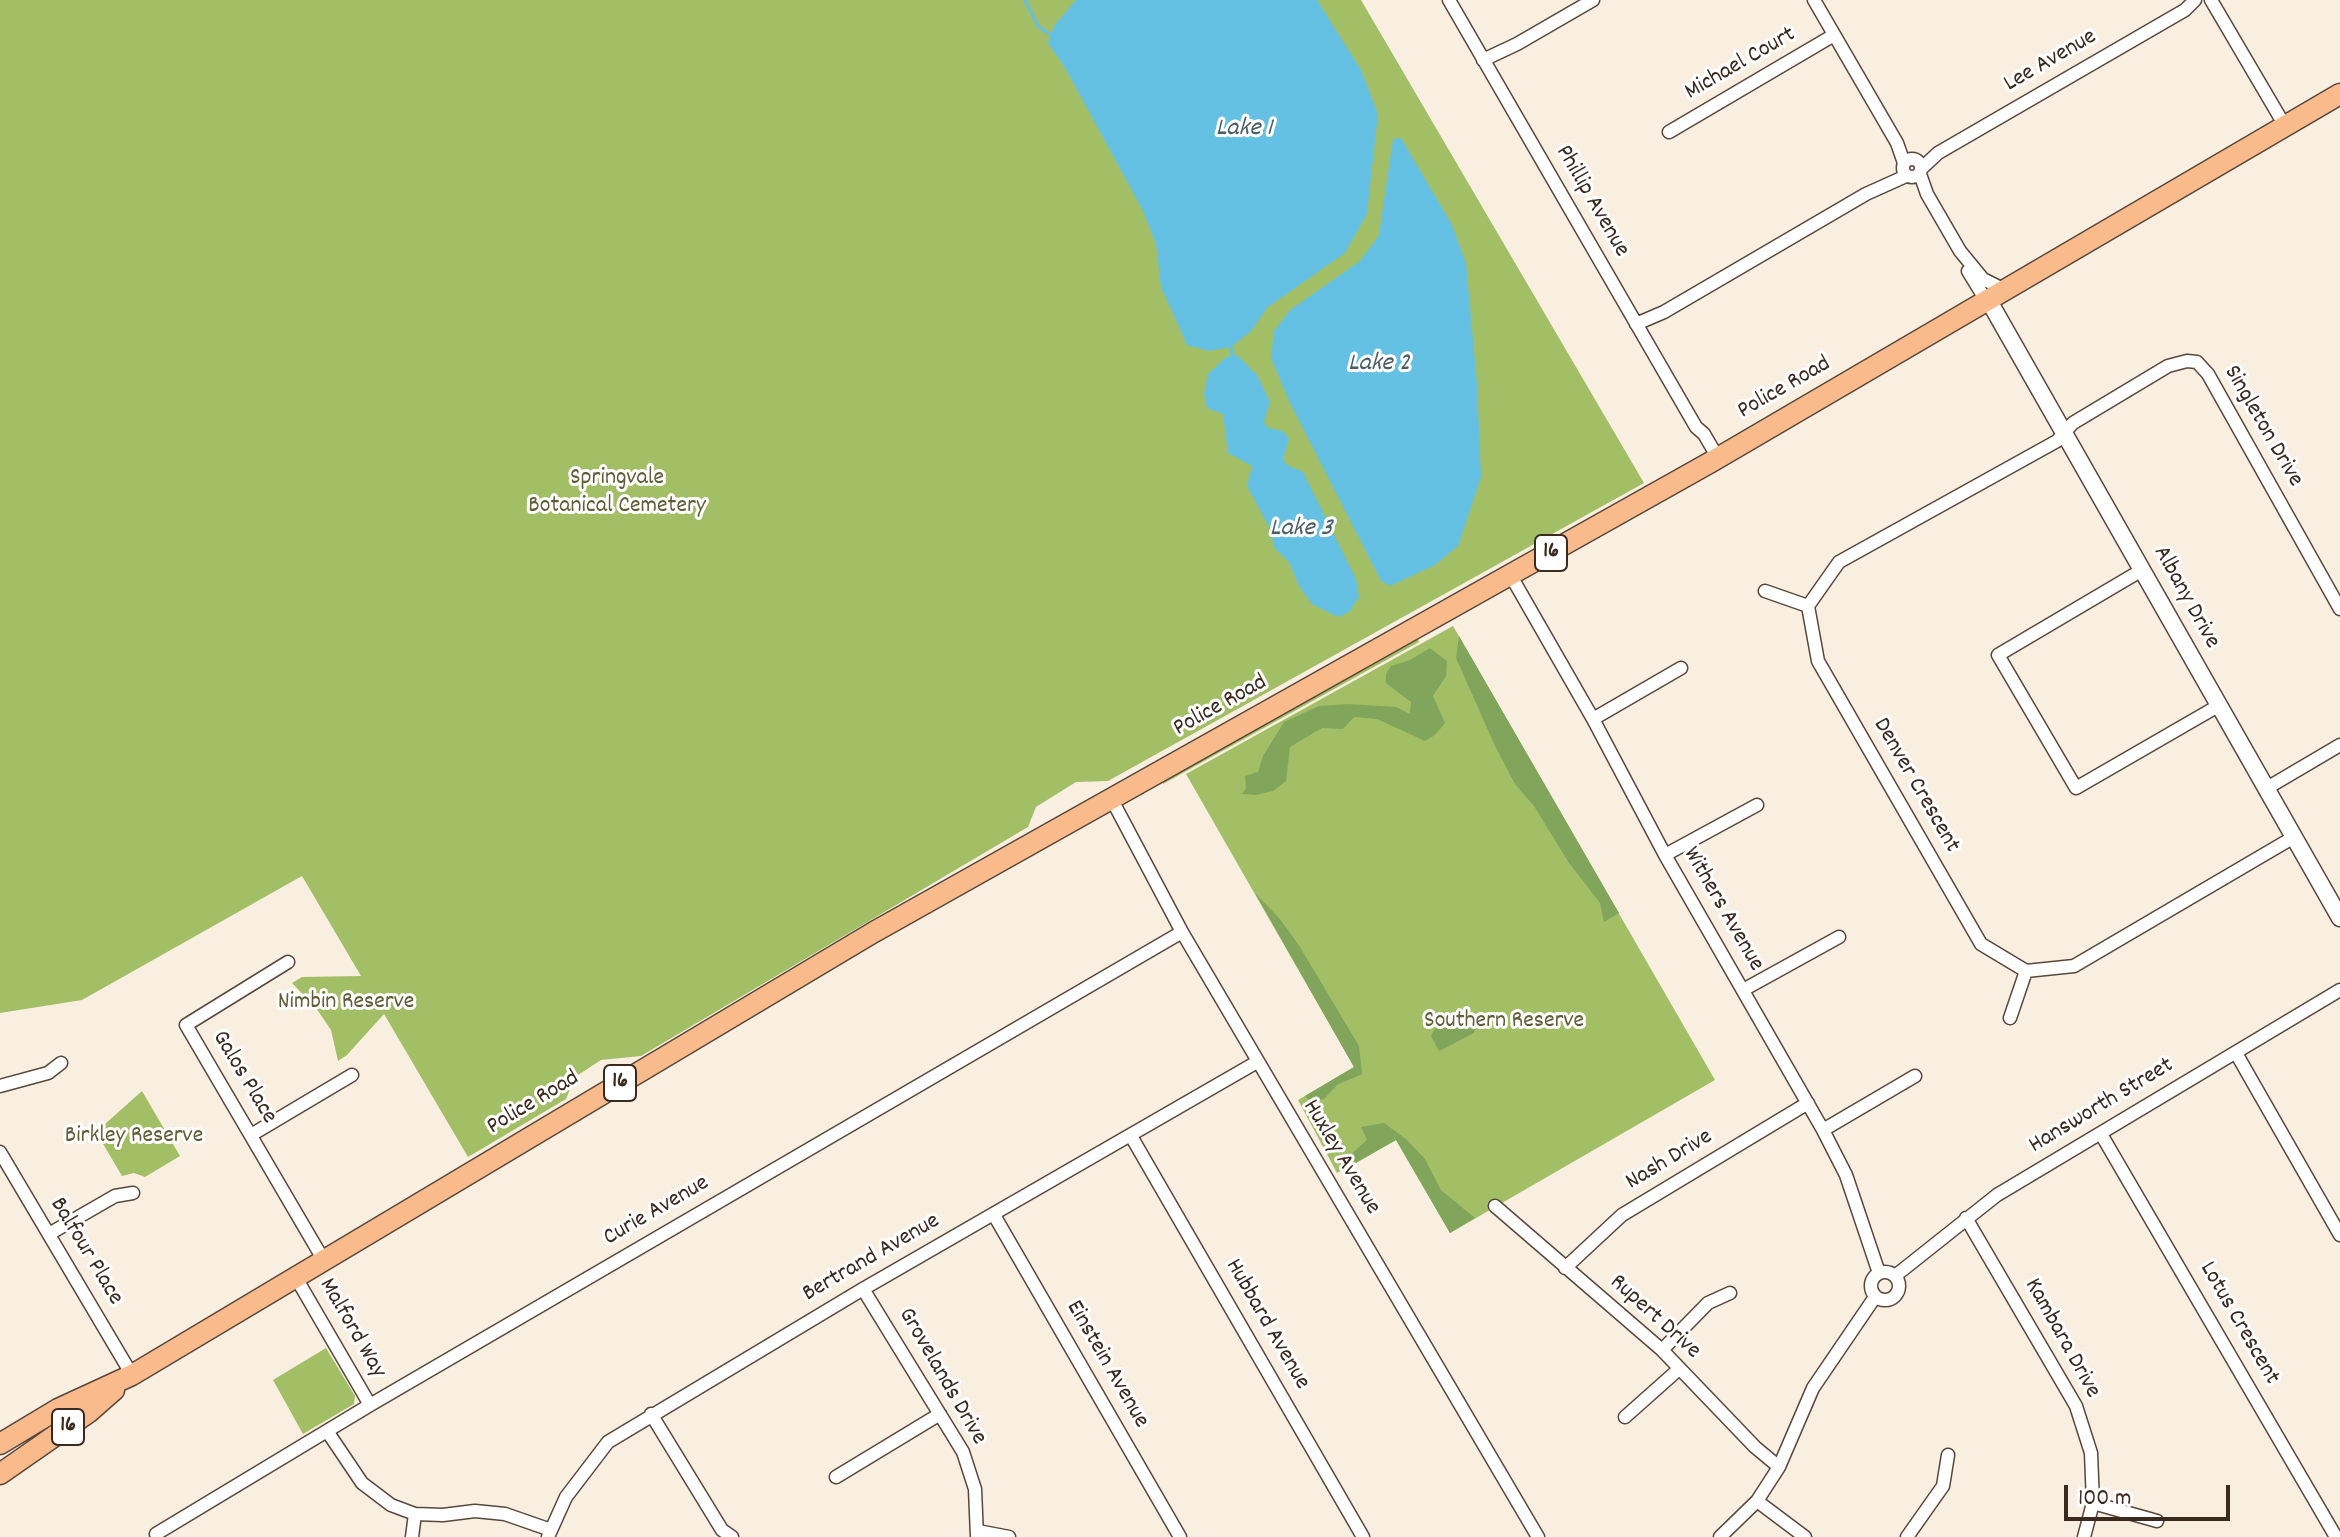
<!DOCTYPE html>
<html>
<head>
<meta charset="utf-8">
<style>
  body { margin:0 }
  #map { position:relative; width:2340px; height:1537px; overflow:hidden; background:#f9efe1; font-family:Dekko,sans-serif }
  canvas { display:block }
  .scale { position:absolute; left:2064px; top:1485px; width:166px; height:36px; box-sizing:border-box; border:4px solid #3b2a1e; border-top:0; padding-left:10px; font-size:24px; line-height:28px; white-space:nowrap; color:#3b2a1e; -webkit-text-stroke:6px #fff; paint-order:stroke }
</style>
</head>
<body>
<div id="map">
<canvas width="2340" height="1537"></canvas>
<div class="scale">100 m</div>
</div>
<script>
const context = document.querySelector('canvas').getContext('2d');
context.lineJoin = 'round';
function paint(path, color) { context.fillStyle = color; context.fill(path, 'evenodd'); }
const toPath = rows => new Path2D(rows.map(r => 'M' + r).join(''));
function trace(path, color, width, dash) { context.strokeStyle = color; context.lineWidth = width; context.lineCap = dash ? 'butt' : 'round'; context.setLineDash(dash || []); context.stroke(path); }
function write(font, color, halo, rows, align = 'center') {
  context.font = font + ' Dekko,sans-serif'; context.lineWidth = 6; context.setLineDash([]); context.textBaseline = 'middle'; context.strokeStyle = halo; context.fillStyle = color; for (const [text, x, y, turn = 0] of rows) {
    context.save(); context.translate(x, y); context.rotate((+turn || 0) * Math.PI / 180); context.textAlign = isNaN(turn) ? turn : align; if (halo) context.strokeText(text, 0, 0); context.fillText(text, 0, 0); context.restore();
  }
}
const green = toPath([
  [0,0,1361,0,1644,483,1108,781,1076,782,1036,807,1028,827,641,1056,601,1060,575,1077,566,1099,468,1157,384,1014,347,1055,338,1061,331,1030,316,1008,292,983,302,977,361,976,302,876,82,1000,0,1013],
  [1453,626,1715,1080,1450,1233,1396,1140,1337,1173,1298,1100,1354,1067,1186,774],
  [1418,639,1419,642,1163,784,1164,779],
  [142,1091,180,1156,145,1177,134,1173,122,1176,96,1132],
  [326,1348,355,1396,354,1404,303,1434,273,1380]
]);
const forest = toPath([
  [1459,636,1619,913,1604,922,1600,903,1569,863,1534,806,1515,784,1495,746,1456,658],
  [1430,648,1447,661,1446,676,1433,696,1445,723,1435,735,1425,741,1377,719,1354,717,1343,729,1322,728,1290,747,1286,781,1273,791,1256,795,1242,794,1246,788,1245,776,1258,772,1263,756,1284,722,1319,706,1349,704,1396,707,1410,714,1411,702,1386,683,1386,674,1391,666,1410,660],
  [1255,893,1280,919,1300,947,1359,1046,1362,1074,1337,1085,1324,1099,1309,1100,1305,1096,1354,1067],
  [1464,1011,1476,1025,1474,1033,1439,1051,1431,1036,1434,1030,1450,1014],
  [1384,1123,1406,1139,1425,1159,1441,1190,1475,1218,1450,1233,1396,1140,1356,1163,1350,1155,1367,1140,1361,1127]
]);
const water = toPath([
  [1076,0,1317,0,1361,70,1378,114,1367,214,1345,253,1268,307,1251,331,1231,347,1209,351,1187,345,1161,287,1156,244,1143,211,1064,66,1048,43,1054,26],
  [1401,138,1452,225,1466,263,1477,383,1481,477,1458,546,1435,565,1390,586,1381,581,1289,401,1271,358,1274,331,1290,310,1360,261,1379,235,1393,139],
  [1237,355,1257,375,1270,402,1264,422,1268,428,1283,431,1289,439,1283,459,1287,465,1303,472,1356,579,1359,597,1349,612,1338,617,1312,604,1299,586,1289,562,1275,549,1268,525,1247,486,1252,466,1228,453,1223,414,1207,408,1204,394,1208,374,1226,357]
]);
const stream = toPath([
  [1025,0,1038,26,1051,35],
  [1231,347,1232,356]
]);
const minor = toPath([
  [1449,0,1696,427,1704,434,1718,458],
  [1814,0,1897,143,1904,163],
  [2211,0,2285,126],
  [1483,60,1517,44,1593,0],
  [1669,132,1834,35],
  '1903 168a9 9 0 1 1 18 0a9 9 0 1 1-18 0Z',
  [1922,168,1938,153,2185,10,2195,0],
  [1920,174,1927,194,1960,251,1983,279,2007,291],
  [1968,271,1987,302],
  [1636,324,1664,312,1866,194,1906,176],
  [2142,570,1998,655,2076,788,2218,706],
  [1511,576,1593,719,1665,855,1823,1130,1846,1175,1879,1273],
  [1765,591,1808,606],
  [1593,719,1681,668],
  [2267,788,2340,745],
  [1111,798,1182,932,1538,1537],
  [2294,837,2074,966,2026,971,1981,944,1818,661,1808,606,1839,562,2057,441,2073,423,2168,366,2187,361,2197,362,2208,374,2340,609],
  [1665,855,1757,805],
  [288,962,186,1025,323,1259],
  [1743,990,1839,937],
  [2010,1018,2026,971],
  [2236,1053,2340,1235],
  [0,1086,48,1073,61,1063],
  [1823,1130,1915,1076],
  [2101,1134,2336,1537],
  [251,1135,352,1075],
  [1131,1136,1363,1537],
  [0,1152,132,1375],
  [1495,1206,1662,1350,1755,1447,1779,1467],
  [994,1215,1180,1537],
  [1966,1218,2076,1406,2091,1453,2093,1503,2084,1537],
  [49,1234,115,1196,133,1193],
  [1565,1268,1622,1215,1808,1103],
  '1871 1286a14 14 0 1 1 28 0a14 14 0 1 1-28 0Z',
  [295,1276,370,1405],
  [1895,1276,1997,1195,2340,990],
  [863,1289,963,1452,975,1489,977,1537],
  [1662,1350,1708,1303,1730,1293],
  [651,1414,722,1530,732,1537],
  [1625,1417,1679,1369],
  [327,1431,362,1483,391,1505,415,1514,443,1515,475,1511,505,1514,551,1530],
  [836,1477,940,1414],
  [1757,1501,1805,1537],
  [2093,1503,2157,1521],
  [978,1531,1009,1537],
  [156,1534,370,1405,1182,932],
  [412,1537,415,1514],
  [548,1537,566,1497,608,1442,863,1289,1257,1062],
  [1720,1537,1757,1501,1779,1467,1813,1388,1875,1297],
  [1907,1537,1943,1486,1948,1455]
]);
const tertiary = toPath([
  [1989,301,2340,918]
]);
const primary = toPath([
  [0,1444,58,1409,132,1375,874,932,1711,462,2340,94],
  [0,1474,89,1412,114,1390]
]);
const shields = [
  [1551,553,32],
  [620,1083,32],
  [68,1427,32]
];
const shieldNames = [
  ["16",1551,553],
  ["16",620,1083],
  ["16",68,1427]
];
const streetNames = [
  ["Lee Avenue",2051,62,-30],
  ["Michael Court",1741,65,-30],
  ["Phillip Avenue",1591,202,60],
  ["Police Road",1785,389,-30],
  ["Singleton Drive",2262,427,60],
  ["Albany Drive",2185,598,61],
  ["Police Road",1221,707,-29],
  ["Denver Crescent",1915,786,60],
  ["Withers Avenue",1722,910,60],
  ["Galos Place",243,1078,59],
  ["Police Road",534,1104,-31],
  ["Hansworth Street",2102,1107,-31],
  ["Huxley Avenue",1340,1158,59],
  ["Nash Drive",1670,1161,-31],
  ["Curie Avenue",657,1212,-30],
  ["Balfour Place",85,1252,59],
  ["Bertrand Avenue",872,1259,-30],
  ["Rupert Drive",1654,1318,42],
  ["Lotus Crescent",2238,1324,60],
  ["Hubbard Avenue",1266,1325,60],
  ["Malford Way",351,1329,60],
  ["Kambara Drive",2061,1339,61],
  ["Einstein Avenue",1106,1365,60],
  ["Grovelands Drive",941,1377,60]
];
const parkNames = [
  ["Springvale",617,480],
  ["Botanical Cemetery",617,508],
  ["Nimbin Reserve",346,1004],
  ["Southern Reserve",1504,1023],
  ["Birkley Reserve",134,1138]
];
const waterNames = [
  ["Lake 1",1244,130],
  ["Lake 2",1379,365],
  ["Lake 3",1301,530]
];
paint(green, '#a2bf66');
paint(forest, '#81a65b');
paint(water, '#65c1e3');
trace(stream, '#65c1e3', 3);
trace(minor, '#58483b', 15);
trace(tertiary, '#58483b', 19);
trace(primary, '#58483b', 23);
trace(minor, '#fff', 12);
trace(tertiary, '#fff', 16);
trace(primary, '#fabb8c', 20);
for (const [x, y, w] of shields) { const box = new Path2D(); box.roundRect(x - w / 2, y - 18, w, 36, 6); context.fillStyle = '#fff'; context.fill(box); trace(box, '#3b2a1e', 2); }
write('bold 22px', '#3b2a1e', null, shieldNames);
write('24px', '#3b2a1e', '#fff', streetNames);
write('24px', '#5f5e37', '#fff', parkNames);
write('italic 26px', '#4a5f63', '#fff', waterNames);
</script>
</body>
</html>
